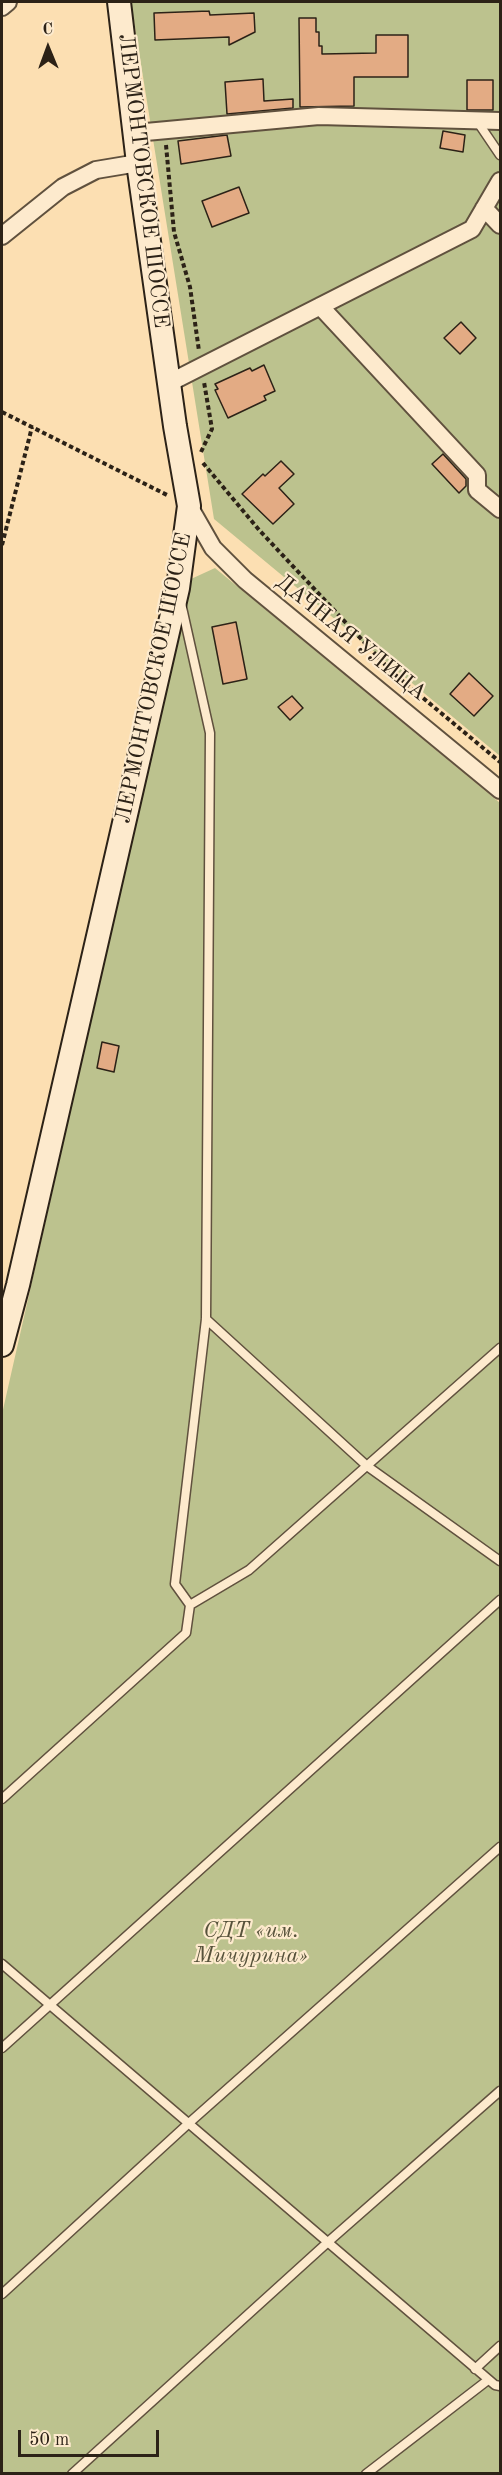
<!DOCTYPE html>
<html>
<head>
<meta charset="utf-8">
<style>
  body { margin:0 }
  #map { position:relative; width:502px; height:2475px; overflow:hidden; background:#fcdfb2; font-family:"Old Standard TT",serif }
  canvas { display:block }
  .frame { position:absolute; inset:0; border:3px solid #2c2217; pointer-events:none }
  .north { position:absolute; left:18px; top:18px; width:60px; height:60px; -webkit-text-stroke:4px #fdeacd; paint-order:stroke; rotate:359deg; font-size:16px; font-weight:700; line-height:24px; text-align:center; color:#2c2217 }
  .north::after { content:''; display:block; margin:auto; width:21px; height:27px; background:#2c2217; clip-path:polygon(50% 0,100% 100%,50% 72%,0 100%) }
  .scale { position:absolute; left:18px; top:2430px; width:141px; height:27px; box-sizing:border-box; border:3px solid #2c2217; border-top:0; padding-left:8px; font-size:18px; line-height:21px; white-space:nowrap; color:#2c2217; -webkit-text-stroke:4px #fdeacd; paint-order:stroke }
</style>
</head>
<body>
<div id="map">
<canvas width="502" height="2475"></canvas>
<div class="frame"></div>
<div class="north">С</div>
<div class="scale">50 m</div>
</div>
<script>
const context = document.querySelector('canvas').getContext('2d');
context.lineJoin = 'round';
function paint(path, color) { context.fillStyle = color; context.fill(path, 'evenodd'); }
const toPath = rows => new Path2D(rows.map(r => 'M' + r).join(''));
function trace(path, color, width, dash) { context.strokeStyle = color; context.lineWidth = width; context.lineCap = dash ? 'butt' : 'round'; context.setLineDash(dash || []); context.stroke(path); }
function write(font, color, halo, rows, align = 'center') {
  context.font = font + ' "Old Standard TT",serif'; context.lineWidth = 4.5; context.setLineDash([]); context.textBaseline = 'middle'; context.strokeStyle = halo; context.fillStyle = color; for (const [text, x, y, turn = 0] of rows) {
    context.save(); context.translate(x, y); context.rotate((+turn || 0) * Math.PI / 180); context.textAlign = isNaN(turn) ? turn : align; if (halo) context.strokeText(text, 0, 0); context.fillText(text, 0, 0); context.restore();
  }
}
const green = toPath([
  [131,2,500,2,500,756,214,519],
  [215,568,500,803,500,2473,2,2474,2,1414,191,579]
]);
const building = toPath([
  [209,11,210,15,254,13,255,32,229,45,229,37,155,40,154,13,209,11],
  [299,18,316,18,316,32,319,32,319,46,322,46,322,54,376,53,376,35,408,35,408,77,354,77,354,106,300,107,299,18],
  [263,79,264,101,293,99,293,108,227,114,225,82,263,79],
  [467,80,493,80,493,110,467,110,467,80],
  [443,131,465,135,463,152,440,148,443,131],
  [227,135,231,156,181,164,178,141,227,135],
  [239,187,249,213,212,227,202,201,239,187],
  [461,322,476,338,460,354,444,338,461,322],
  [264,365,275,391,264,396,266,400,228,418,215,390,218,389,215,384,250,368,252,371,264,365],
  [443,454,466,479,466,486,459,493,432,464,443,454],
  [281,461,294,474,279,488,294,504,273,524,242,494,263,474,265,476,281,461],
  [236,622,247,679,223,684,212,627,236,622],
  [469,673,493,696,474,716,450,694,469,673],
  [292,696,303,708,290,720,278,707,292,696],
  [102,1042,119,1046,114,1072,97,1068,102,1042]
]);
const path = toPath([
  [166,145,174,232,190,287,199,351],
  [2,412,167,495],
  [201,452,212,429,204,382],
  [203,463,260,531,393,673,500,762],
  [2,545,32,427]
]);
const lane = toPath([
  [477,121,500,155],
  [181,603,210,733,206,1319,175,1584,190,1605],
  [206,1319,367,1466,500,1561],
  [2,1799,186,1633,190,1605,249,1570,500,1348],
  [2,1964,495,2385,500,2386],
  [2,2048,500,1600],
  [2,2294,189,2123,500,1847],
  [475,2369,500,2346],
  [72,2474,328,2242,500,2091],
  [366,2474,488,2380]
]);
const street = toPath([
  [2,7,8,2],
  [135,133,319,116,500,121],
  [484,208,500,225],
  [2,236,63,187,96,170,138,163],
  [320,306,477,475,477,490,500,509],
  [169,383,472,229,500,181],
  [189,506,213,548,245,580,500,790]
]);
const secondary = toPath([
  [2,1345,18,1285,178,588,189,506,175,426,138,163,119,2]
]);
const streetNames = [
  ["ЛЕРМОНТОВСКОЕ ШОССЕ",143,181,83],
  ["ДАЧНАЯ УЛИЦА",351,638,39],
  ["ЛЕРМОНТОВСКОЕ ШОССЕ",154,678,-78]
];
const parkNames = [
  ["СДТ «им.",251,1931],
  ["Мичурина»",251,1956]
];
paint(green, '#bcc28e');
paint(building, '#e3ab84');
trace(building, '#2c2217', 1.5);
trace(lane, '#60513e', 11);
trace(street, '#60513e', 20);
trace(secondary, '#2c2217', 26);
trace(path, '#2c2217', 4, [4.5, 3]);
trace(lane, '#fdeacd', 8);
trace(street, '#fdeacd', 16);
trace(secondary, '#fdeacd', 22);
write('22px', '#2c2217', '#fdeacd', streetNames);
write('italic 22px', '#57523b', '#fdeacd', parkNames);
</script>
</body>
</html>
